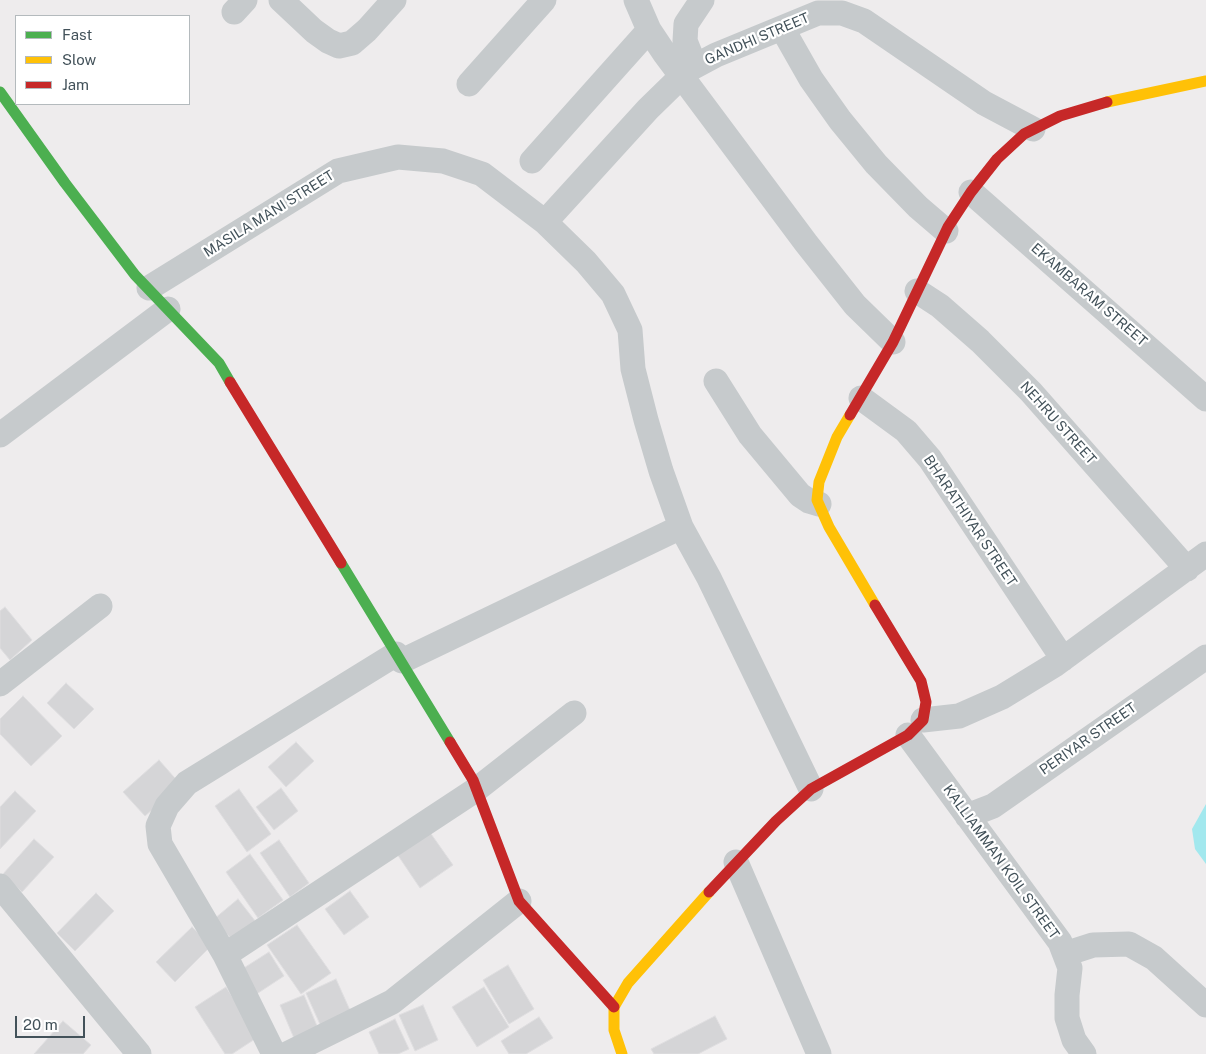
<!DOCTYPE html>
<html>
<head>
<meta charset="utf-8">
<style>
  body { margin:0 }
  #map { position:relative; width:1206px; height:1054px; overflow:hidden; background:#eeeced; font-family:"Public Sans",sans-serif }
  canvas { display:block }
  .legend { position:absolute; left:15px; top:15px; width:175px; height:90px; box-sizing:border-box; background:#fff; border:1px solid #b4babd; margin:0; padding:6px 9px; list-style:none; font-size:15px; color:#43525a }
  .legend li { display:flex; align-items:center; gap:10px; height:25px }
  .legend b { width:25px; border:1px solid #b4babd }
  .scale { position:absolute; left:15px; top:1016px; width:70px; height:22px; box-sizing:border-box; border:2px solid #43525a; border-top:0; padding-left:6px; font-size:15px; line-height:18px; white-space:nowrap; color:#43525a; -webkit-text-stroke:4px #fff; paint-order:stroke }
</style>
</head>
<body>
<div id="map">
<canvas width="1206" height="1054"></canvas>
<ul class="legend">
<li><b style="height:6px;background:#4caf50"></b>Fast</li>
<li><b style="height:6px;background:#ffc107"></b>Slow</li>
<li><b style="height:6px;background:#c62828"></b>Jam</li>
</ul>
<div class="scale">20 m</div>
</div>
<script>
const context = document.querySelector('canvas').getContext('2d');
context.lineJoin = 'round';
function paint(path, color) { context.fillStyle = color; context.fill(path, 'evenodd'); }
const toPath = rows => new Path2D(rows.map(r => 'M' + r).join(''));
function trace(path, color, width, dash) { context.strokeStyle = color; context.lineWidth = width; context.lineCap = dash ? 'butt' : 'round'; context.setLineDash(dash || []); context.stroke(path); }
function write(font, color, halo, rows, align = 'center') {
  context.font = font + ' "Public Sans",sans-serif'; context.lineWidth = 4.5; context.setLineDash([]); context.textBaseline = 'middle'; context.strokeStyle = halo; context.fillStyle = color; for (const [text, x, y, turn = 0] of rows) {
    context.save(); context.translate(x, y); context.rotate((+turn || 0) * Math.PI / 180); context.textAlign = isNaN(turn) ? turn : align; if (halo) context.strokeText(text, 0, 0); context.fillText(text, 0, 0); context.restore();
  }
}
const water = toPath([
  [1206,804,1206,864,1195,849,1192,829]
]);
const building = toPath([
  [5,607,32,640,10,660,0,648,0,611,5,607],
  [66,683,94,709,74,729,47,703,66,683],
  [23,696,62,736,31,766,0,734,0,719,23,696],
  [296,742,314,761,286,787,268,767,296,742],
  [159,760,181,785,145,816,123,792,159,760],
  [281,788,298,811,274,830,256,807,281,788],
  [239,789,271,834,247,852,215,806,239,789],
  [15,791,36,811,0,849,0,807,15,791],
  [429,831,453,865,420,888,397,854,429,831],
  [34,839,54,857,22,892,3,874,34,839],
  [279,840,309,883,290,897,260,853,279,840],
  [250,854,283,900,258,918,226,872,250,854],
  [350,891,369,917,344,935,325,909,350,891],
  [96,893,114,911,75,951,57,933,96,893],
  [238,899,256,922,233,941,214,919,238,899],
  [297,925,331,973,301,994,267,945,297,925],
  [192,927,211,946,175,982,156,962,192,927],
  [269,952,284,976,252,997,236,973,269,952],
  [508,965,534,1009,509,1024,483,980,508,965],
  [336,979,353,1017,323,1031,306,993,336,979],
  [226,987,258,1037,232,1054,225,1054,195,1007,226,987],
  [484,987,509,1027,477,1047,452,1007,484,987],
  [304,995,320,1033,296,1043,280,1005,304,995],
  [423,1005,438,1040,415,1051,399,1015,423,1005],
  [715,1016,727,1039,698,1054,654,1054,651,1049,715,1016],
  [539,1017,553,1038,526,1054,509,1054,501,1041,539,1017],
  [395,1019,409,1049,398,1054,379,1054,369,1032,395,1019],
  [63,1021,91,1045,83,1054,34,1054,63,1021]
]);
const street = toPath([
  [281,0,314,31,328,41,339,46,352,43,367,30,394,0],
  [636,0,649,30,665,54,806,243,855,305,893,342],
  [234,12,245,0],
  [782,28,811,79,840,120,876,164,918,207,946,231],
  [695,66,685,41,686,24,702,0],
  [469,84,544,0],
  [532,161,649,30],
  [971,192,1206,399],
  [545,222,648,109,688,70,716,55,818,13,842,13,864,21,984,103,1033,129],
  [149,288,338,171,398,157,443,161,482,174,545,222,586,262,613,294,630,330,633,369,646,420,661,471,681,527,709,578,811,789],
  [917,291,940,306,980,341,1031,392,1187,569],
  [716,381,750,435,800,495,809,501,819,504],
  [861,398,906,431,930,459,1063,659],
  [0,435,168,309],
  [402,661,681,527],
  [0,684,100,606],
  [923,720,959,716,1002,697,1056,664,1206,554],
  [908,735,1060,942,1070,968,1067,995,1067,1018,1074,1040,1084,1054],
  [967,816,993,806,1206,657],
  [736,862,819,1054],
  [0,886,139,1054],
  [1065,954,1093,945,1129,944,1154,958,1206,1005],
  [225,955,477,789,574,713],
  [274,1054,225,955,160,844,158,826,167,806,187,783,396,654],
  [287,1054,392,1002,519,901]
]);
const fast = toPath([
  [0,92,65,183,135,275,219,363,230,382],
  [341,563,450,742]
]);
const slow = toPath([
  [1107,102,1206,81],
  [850,415,837,437,819,482,817,500,829,527,875,605],
  [622,1054,614,1030,614,1007,628,983,709,892]
]);
const jam = toPath([
  [230,382,341,563],
  [850,415,893,342,948,227,971,192,997,159,1024,134,1060,116,1107,102],
  [450,742,473,780,519,901,614,1007],
  [709,892,776,821,811,789,908,735,923,720,926,702,921,681,875,605]
]);
const streetNames = [
  ["GANDHI STREET",757,39,-23],
  ["MASILA MANI STREET",269,214,-32],
  ["EKAMBARAM STREET",1089,295,41],
  ["NEHRU STREET",1058,423,48],
  ["BHARATHIYAR STREET",970,521,56],
  ["PERIYAR STREET",1088,739,-35],
  ["KALLIAMMAN KOIL STREET",1001,862,54]
];
paint(water, '#a2e8ee');
paint(building, '#d5d5d7');
trace(building, '#dfdee0', 1);
trace(street, '#c6cacc', 25);
trace(fast, '#4caf50', 11);
trace(slow, '#ffc107', 11);
trace(jam, '#c62828', 11);
write('14px', '#43525a', '#fff', streetNames);
</script>
</body>
</html>
